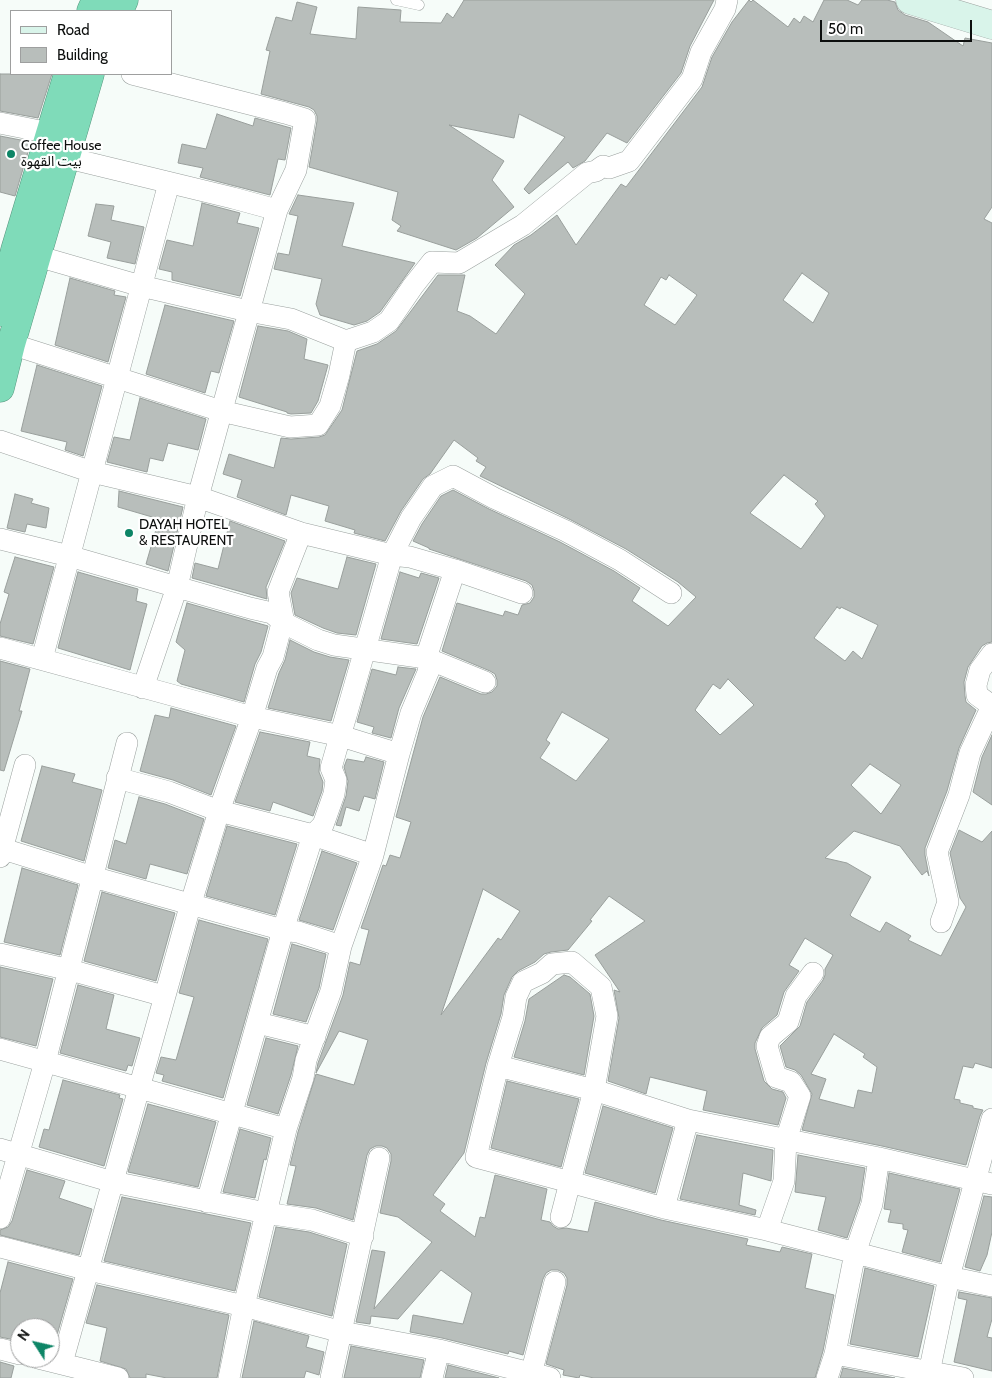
<!DOCTYPE html>
<html>
<head>
<meta charset="utf-8">
<style>
  body { margin:0 }
  #map { position:relative; width:992px; height:1378px; overflow:hidden; background:#f6fcf9; font-family:Cabin,sans-serif }
  canvas { display:block }
  .legend { position:absolute; left:10px; top:10px; width:162px; height:65px; box-sizing:border-box; background:#fff; border:1px solid #9e9f9f; margin:0; padding:6px 9px; list-style:none; font-size:15px; color:#0d0f0e }
  .legend li { display:flex; align-items:center; gap:10px; height:25px }
  .legend b { width:25px; border:1px solid #9e9f9f }
  .north { position:absolute; left:10px; top:1318px; width:50px; height:50px; box-sizing:border-box; background:#fff; border:1px solid #9e9f9f; border-radius:50%; rotate:305deg; font-size:14px; font-weight:700; line-height:20px; text-align:center; color:#0d0f0e }
  .north::after { content:''; display:block; margin:auto; width:18px; height:22px; background:#0d8566; clip-path:polygon(50% 0,100% 100%,50% 72%,0 100%) }
  .scale { position:absolute; left:820px; top:20px; width:152px; height:22px; box-sizing:border-box; border:2px solid #0d0f0e; border-top:0; padding-left:6px; font-size:15px; line-height:18px; white-space:nowrap; color:#0d0f0e; -webkit-text-stroke:4px #fff; paint-order:stroke }
</style>
</head>
<body>
<div id="map">
<canvas width="992" height="1378"></canvas>
<ul class="legend">
<li><b style="height:6px;background:#d9f4ea"></b>Road</li>
<li><b style="height:14px;background:#b8bebb"></b>Building</li>
</ul>
<div class="north">N</div>
<div class="scale">50 m</div>
</div>
<script>
const context = document.querySelector('canvas').getContext('2d');
context.lineJoin = 'round';
function paint(path, color) { context.fillStyle = color; context.fill(path, 'evenodd'); }
const toPath = rows => new Path2D(rows.map(r => 'M' + r).join(''));
function trace(path, color, width, dash) { context.strokeStyle = color; context.lineWidth = width; context.lineCap = dash ? 'butt' : 'round'; context.setLineDash(dash || []); context.stroke(path); }
function write(font, color, halo, rows, align = 'center') {
  context.font = font + ' Cabin,"Noto Sans Arabic",sans-serif'; context.lineWidth = 4.5; context.setLineDash([]); context.textBaseline = 'middle'; context.strokeStyle = halo; context.fillStyle = color; for (const [text, x, y, turn = 0] of rows) {
    context.save(); context.translate(x, y); context.rotate((+turn || 0) * Math.PI / 180); context.textAlign = isNaN(turn) ? turn : align; if (halo) context.strokeText(text, 0, 0); context.fillText(text, 0, 0); context.restore();
  }
}
const building = toPath([
  [464,0,714,0,690,46,681,73,627,143,607,133,585,161,573,168,568,162,529,194,524,189,565,137,519,114,514,138,449,125,504,161,492,180,514,207,477,238,456,250,397,231,401,226,392,220,398,192,309,167,317,121,317,116,314,110,309,107,261,94,270,51,266,50,276,17,292,21,297,2,317,7,310,34,356,39,358,7,401,10,400,22,441,23,447,13,453,18,464,0],
  [749,0,751,2,753,0,788,27,794,18,800,23,804,16,813,22,824,0,847,0,858,5,862,0,887,0,895,2,898,10,905,15,928,22,963,46,965,38,992,43,992,207,984,219,992,223,992,642,987,643,982,646,968,667,964,682,965,696,966,702,976,710,959,748,947,791,925,848,925,855,929,876,927,871,922,875,900,846,854,831,825,858,847,863,871,877,850,915,852,917,880,932,886,922,911,936,908,940,941,956,966,907,960,898,950,853,959,830,982,842,992,831,992,1068,975,1063,973,1068,963,1066,954,1099,960,1100,960,1103,973,1106,973,1108,983,1110,980,1116,966,1165,882,1146,802,1130,812,1094,801,1075,795,1070,786,1067,780,1046,800,1026,807,1002,823,980,825,975,825,969,833,955,805,938,789,965,799,971,784,992,777,1015,762,1028,755,1043,755,1049,764,1081,772,1089,783,1092,786,1098,778,1125,703,1110,707,1091,650,1077,646,1094,608,1081,619,1018,614,990,620,992,595,955,645,921,609,896,590,920,592,921,568,950,551,952,544,954,535,962,518,971,512,977,504,995,501,1014,486,1063,464,1153,433,1195,445,1204,440,1211,475,1237,480,1217,485,1218,495,1175,547,1189,541,1220,550,1222,553,1226,558,1229,566,1228,588,1232,595,1202,661,1220,748,1239,746,1245,780,1252,782,1247,812,1254,805,1288,834,1295,823,1351,815,1378,594,1378,580,1375,579,1378,563,1375,564,1370,546,1364,567,1285,567,1278,564,1273,558,1270,551,1270,546,1273,543,1279,523,1355,509,1351,508,1354,442,1338,410,1332,413,1315,463,1324,472,1293,441,1270,398,1319,371,1316,370,1324,356,1322,372,1250,385,1252,374,1309,432,1242,398,1217,380,1213,391,1161,391,1154,387,1148,382,1146,376,1146,370,1149,367,1155,353,1220,316,1208,287,1204,296,1166,290,1165,298,1132,316,1074,354,1085,368,1040,339,1031,316,1073,318,1063,343,995,350,962,360,965,369,930,361,928,383,865,386,866,390,855,400,858,411,822,396,817,423,717,440,677,481,694,486,694,492,692,497,686,497,680,495,674,490,671,442,651,457,603,503,616,505,611,518,615,522,605,530,603,534,597,534,591,532,585,526,581,429,549,429,548,413,541,422,524,441,496,453,490,489,509,560,542,614,571,640,588,632,601,668,626,696,597,678,582,626,549,571,520,480,476,486,467,476,461,478,458,454,440,430,474,423,479,401,511,385,541,354,533,355,530,325,521,329,506,291,495,286,515,237,497,242,480,223,474,229,454,274,468,281,438,291,439,319,437,325,435,342,410,357,351,377,344,396,331,438,275,465,275,457,311,470,316,496,334,525,294,495,265,514,245,531,235,557,215,576,245,621,184,626,187,702,87,712,57,732,22,749,0],
  [802,273,829,293,813,323,783,300,802,273],
  [669,275,697,295,675,325,644,305,661,277,666,280,669,275],
  [784,475,818,501,815,504,825,516,801,549,750,513,784,475],
  [837,607,840,609,841,607,878,625,862,659,853,651,845,661,814,638,837,607],
  [728,679,754,705,720,735,695,710,713,684,720,689,728,679],
  [562,712,609,739,576,781,540,758,550,743,546,740,562,712],
  [870,764,901,785,881,814,851,785,870,764],
  [483,889,520,911,501,940,498,938,441,1015,483,889],
  [834,1034,865,1054,863,1057,877,1067,872,1093,858,1090,854,1108,819,1099,826,1079,811,1074,834,1034],
  [0,74,52,74,38,118,0,111,0,74],
  [217,114,253,126,255,118,291,128,285,160,278,159,270,195,200,177,203,168,178,163,182,144,206,149,217,114],
  [0,136,31,142,15,196,0,192,0,136],
  [298,195,354,203,342,246,415,263,380,312,367,321,354,325,320,315,316,304,322,279,274,269,278,253,289,255,298,216,289,214,298,195],
  [202,203,240,213,237,223,259,228,240,296,172,280,172,272,159,269,167,240,193,246,202,203],
  [96,204,114,206,111,220,144,227,135,264,107,258,111,242,88,236,96,204],
  [70,278,115,291,114,295,126,297,108,362,55,345,70,278],
  [165,305,234,321,219,373,211,371,205,393,146,374,165,305],
  [258,326,288,331,307,339,304,359,328,365,318,401,311,413,291,414,287,413,287,412,239,397,258,326],
  [37,365,102,386,83,456,65,450,67,442,21,431,37,365],
  [140,398,206,419,198,450,168,443,163,461,150,458,147,472,107,462,114,437,130,440,140,398],
  [119,491,183,507,168,571,146,564,159,519,118,507,119,491],
  [15,494,33,499,31,503,49,508,46,528,27,524,25,532,7,528,15,494],
  [230,521,285,541,266,587,267,599,192,578,195,563,218,569,230,521],
  [15,557,54,567,33,644,0,636,0,624,9,594,4,592,15,557],
  [347,557,376,564,356,635,337,633,323,628,295,615,291,593,297,578,338,589,347,557],
  [78,572,138,589,136,601,147,604,130,670,58,648,78,572],
  [400,572,419,578,421,573,439,578,417,644,381,639,400,572],
  [187,603,268,626,261,652,255,664,244,702,181,684,177,681,185,650,176,642,187,603],
  [290,640,314,652,330,657,349,660,331,721,268,708,279,673,285,660,290,640],
  [0,661,30,669,19,711,22,711,4,771,0,770,0,661],
  [398,667,416,669,399,708,391,738,372,733,374,727,357,722,372,669,396,675,398,667],
  [171,708,236,726,211,795,173,780,140,771,155,715,169,718,171,708],
  [260,732,310,742,307,756,320,759,319,772,323,782,322,791,313,816,273,802,270,811,235,802,260,732],
  [992,735,992,805,973,792,982,757,992,735],
  [366,757,384,762,375,799,364,796,359,811,346,807,341,826,336,825,346,796,348,781,344,767,347,759,364,762,366,757],
  [42,766,75,774,72,782,102,790,84,861,21,841,42,766],
  [139,797,165,804,204,819,187,874,150,864,146,879,108,868,115,840,126,844,139,797],
  [227,826,297,844,275,915,206,896,227,826],
  [322,851,357,863,333,930,299,920,322,851],
  [22,868,78,885,60,955,4,942,22,868],
  [102,892,175,913,156,981,84,961,102,892],
  [199,920,268,939,223,1098,162,1081,164,1075,156,1073,161,1057,176,1060,194,997,179,993,199,920],
  [292,944,326,954,319,988,306,1022,273,1014,292,944],
  [0,967,53,979,36,1046,0,1037,0,967],
  [564,975,570,977,590,994,594,1016,584,1075,514,1057,525,1021,529,999,564,975],
  [78,985,114,995,106,1029,140,1038,132,1066,128,1065,126,1071,60,1053,78,985],
  [266,1038,298,1046,291,1075,278,1114,247,1105,266,1038],
  [63,1080,120,1095,119,1098,123,1099,104,1166,39,1147,44,1129,49,1130,63,1080],
  [507,1081,579,1099,561,1167,491,1148,507,1081],
  [148,1104,216,1122,198,1187,128,1172,148,1104],
  [603,1106,673,1128,655,1193,585,1173,603,1106],
  [240,1129,271,1138,266,1160,264,1159,255,1198,223,1192,240,1129],
  [697,1135,773,1150,771,1181,743,1173,739,1205,756,1210,755,1215,680,1199,697,1135],
  [798,1155,865,1168,860,1201,847,1238,818,1230,826,1197,795,1192,798,1155],
  [27,1170,65,1181,59,1198,92,1209,79,1255,0,1235,0,1230,8,1227,12,1221,27,1170],
  [889,1173,960,1189,940,1262,902,1252,908,1230,903,1229,903,1224,888,1222,891,1210,884,1209,889,1173],
  [984,1196,992,1197,992,1232,987,1255,980,1271,965,1267,984,1196],
  [122,1197,251,1223,235,1291,104,1261,122,1197],
  [276,1227,309,1232,347,1244,332,1316,259,1297,276,1227],
  [8,1262,73,1279,53,1349,50,1348,50,1328,20,1328,20,1341,0,1337,0,1293,8,1262],
  [865,1268,934,1286,918,1357,850,1344,865,1268],
  [97,1285,229,1315,217,1378,167,1378,146,1374,146,1378,130,1378,126,1369,100,1361,107,1328,86,1323,97,1285],
  [959,1292,992,1298,992,1319,987,1337,992,1338,992,1371,954,1362,967,1300,958,1298,959,1292],
  [254,1321,309,1336,306,1347,324,1352,319,1375,306,1371,304,1378,242,1378,254,1321],
  [351,1346,424,1360,420,1378,344,1378,351,1346],
  [0,1362,14,1366,11,1378,0,1378,0,1362],
  [448,1365,499,1378,445,1378,448,1365],
  [843,1368,895,1378,840,1378,843,1368]
]);
const lane = toPath([
  [396,0,419,5]
]);
const street = toPath([
  [132,74,285,113,305,119,296,170,277,210,198,497,177,587,143,688],
  [0,123,65,136],
  [64,157,233,198,277,210],
  [37,256,141,286,248,311,291,319,346,341,373,332,389,321,413,286,432,262,459,263,523,225,587,173,596,171,603,166,609,168,629,161,692,79,701,52,725,9,727,0],
  [11,344,221,411,290,427,318,425,330,406,339,375,346,341],
  [0,441,92,472,198,497,301,533,392,555,410,557,455,570,522,593],
  [0,539,69,556,250,608,272,613,284,623,318,640,334,645,426,658,485,682],
  [0,648,252,717,341,736,399,754],
  [42,659,169,183],
  [117,778,169,792,219,811,313,835,373,855],
  [0,848,93,877,283,930,298,932,341,946],
  [0,857,25,765],
  [941,922,948,902,937,852,959,795,970,753,992,706,977,695,976,685,980,670,992,654],
  [0,954,70,970,164,996],
  [258,1023,315,1037],
  [0,1049,286,1129],
  [498,1066,594,1090,688,1120,879,1158,992,1184],
  [0,1149,113,1182,266,1213,312,1220,363,1236],
  [207,1202,283,930,313,835,323,825,334,794,336,780,331,768,392,555,411,518,433,486,453,476,494,498,566,531,620,560,671,593],
  [664,1208,688,1120],
  [561,1217,570,1182,594,1090,607,1016,601,987,572,962,552,964,542,973,523,982,516,997,513,1017,498,1066,476,1157,570,1182,664,1208,767,1230,949,1277,992,1286],
  [0,1218,45,1062,127,743],
  [767,1230,784,1181,786,1140,800,1096,791,1082,776,1077,767,1046,770,1037,788,1022,796,996,813,973],
  [0,1247,89,1270,244,1306,342,1332,439,1350,550,1378],
  [0,1349,20,1354],
  [835,1354,963,1378],
  [38,1358,118,1378],
  [62,1363,191,903,219,811,252,717,267,668,273,657,281,627,284,623,278,592,301,533],
  [229,1378,244,1306,286,1129,303,1078,306,1060,331,991,341,946,373,855,399,754,411,713,429,670,426,658,455,570],
  [331,1378,379,1158],
  [432,1378,439,1350],
  [530,1378,555,1282],
  [827,1378,835,1354,855,1253,872,1204,879,1158],
  [928,1378,949,1277,992,1119]
]);
const secondary = toPath([
  [910,0,992,25]
]);
const highway = toPath([
  [91,11,96,0],
  [119,11,124,0],
  [0,312,15,250,68,74],
  [0,388,11,344,90,74]
]);
const markers = [
  [11,154,5,"#0d8566"],
  [129,533,5,"#0d8566"]
];
const poiNames = [
  ["Coffee House",21,146],
  ["بيت القهوة",21,162],
  ["DAYAH HOTEL",139,525],
  ["& RESTAURENT",139,541]
];
paint(building, '#b8bebb');
trace(building, '#999f9c', 1);
trace(lane, '#9ba19f', 11);
trace(street, '#9ba19f', 22);
trace(secondary, '#9ba19f', 29);
trace(highway, '#57947d', 29);
trace(lane, '#fff', 10);
trace(street, '#fff', 21);
trace(secondary, '#d9f4ea', 28);
trace(highway, '#7fdbb9', 28);
for (const [x, y, r, color] of markers) { const dot = new Path2D(); dot.arc(x, y, r, 0, 2 * Math.PI); context.fillStyle = color; context.fill(dot); trace(dot, '#fff', 2); }
write('14px', '#0d0f0e', '#fff', poiNames, 'left');
</script>
</body>
</html>
